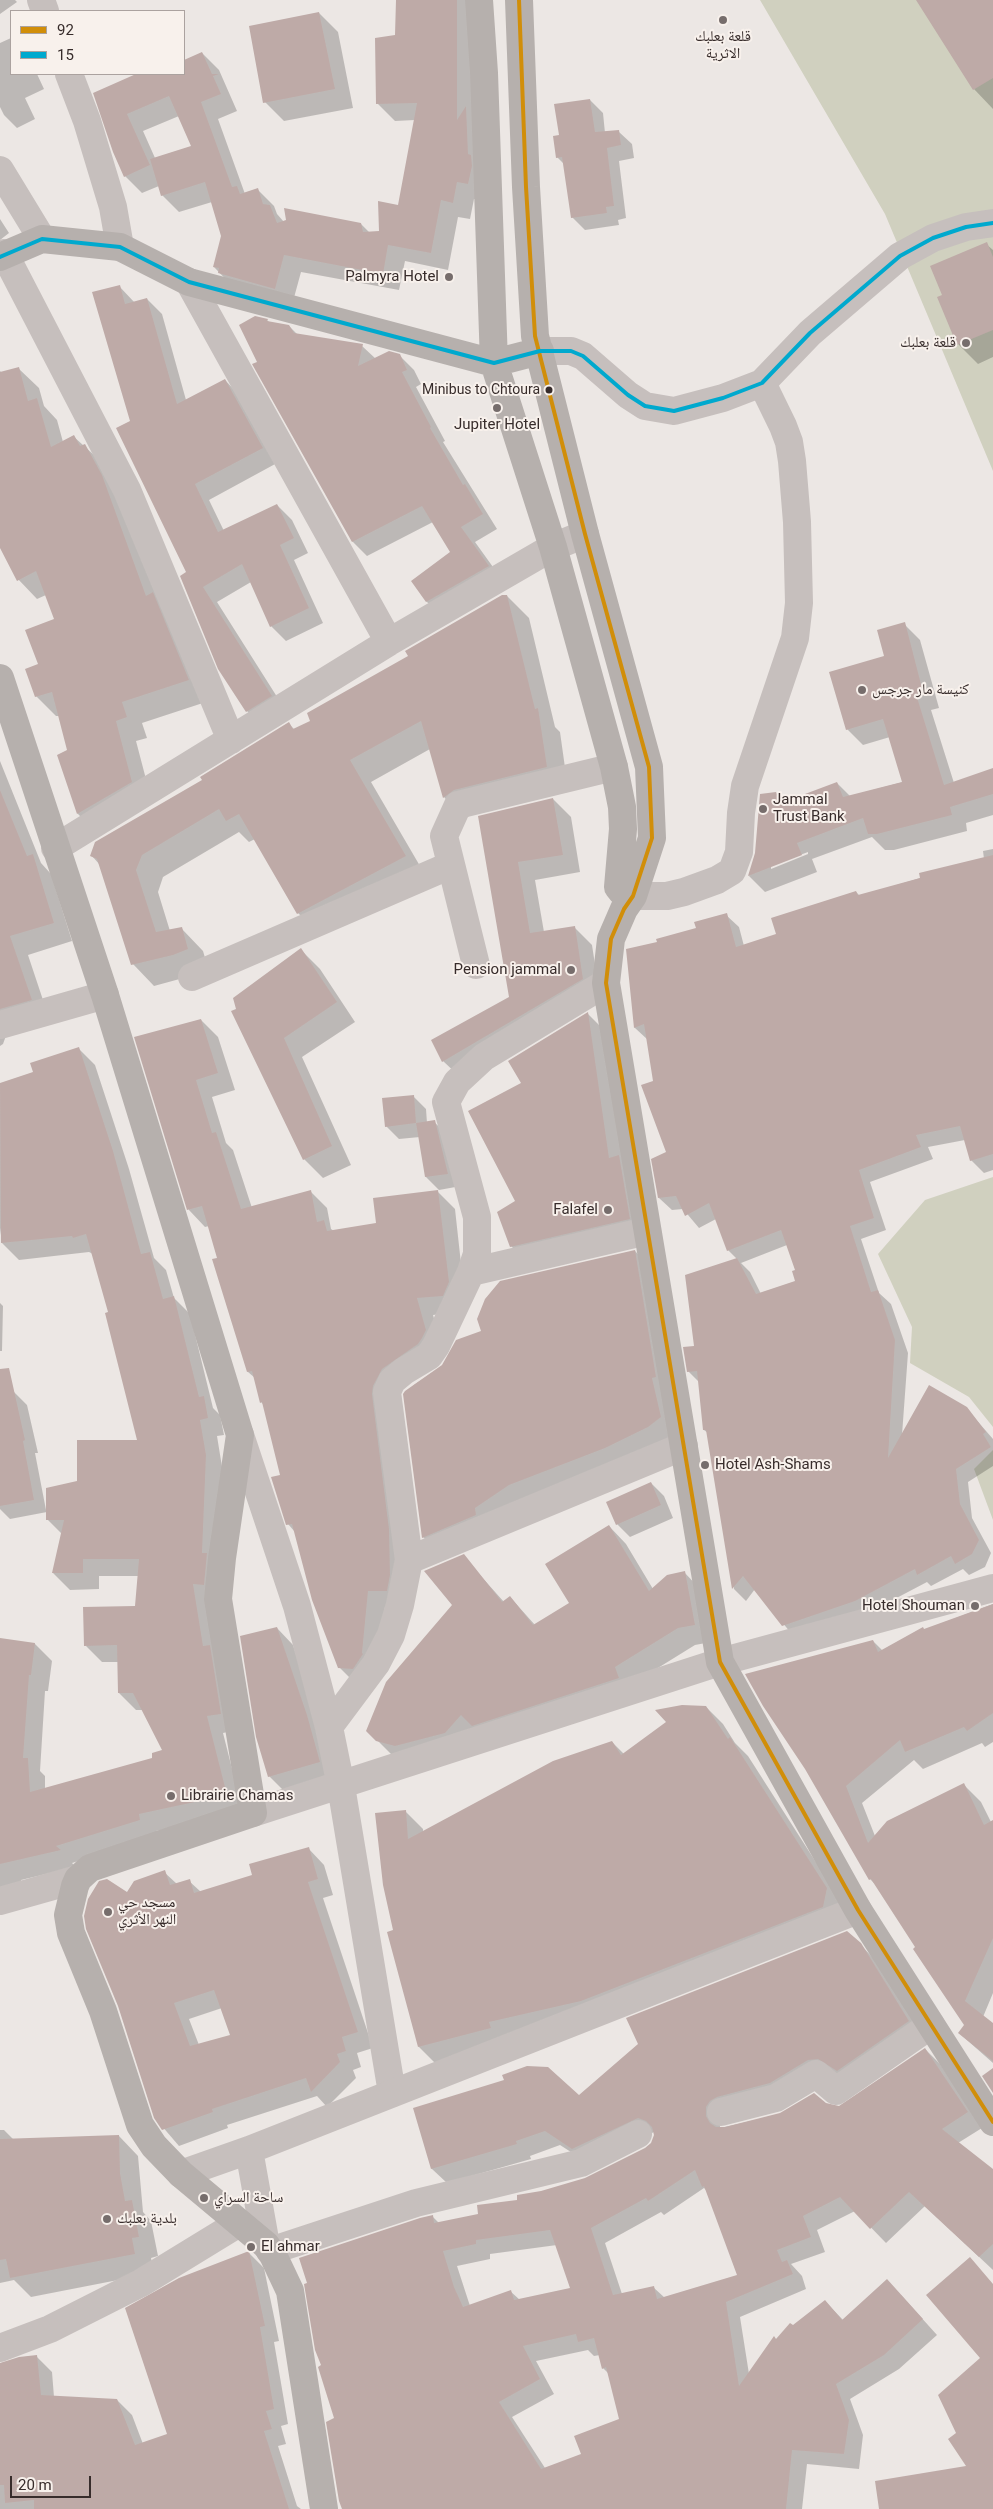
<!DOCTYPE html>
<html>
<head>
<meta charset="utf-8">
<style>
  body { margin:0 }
  #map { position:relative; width:993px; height:2509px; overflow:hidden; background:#ece7e4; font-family:Roboto,sans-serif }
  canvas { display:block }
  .legend { position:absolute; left:10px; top:10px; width:175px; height:65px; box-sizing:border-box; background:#f8f1ec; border:1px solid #aba29f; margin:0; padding:6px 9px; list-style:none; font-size:15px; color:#372c2b }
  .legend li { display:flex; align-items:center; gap:10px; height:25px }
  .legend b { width:25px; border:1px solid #aba29f }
  .scale { position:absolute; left:10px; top:2476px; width:81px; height:22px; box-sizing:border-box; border:2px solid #372c2b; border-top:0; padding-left:6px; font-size:15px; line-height:18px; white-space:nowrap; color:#372c2b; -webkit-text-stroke:4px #f8f1ec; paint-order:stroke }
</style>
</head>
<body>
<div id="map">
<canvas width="993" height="2509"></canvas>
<ul class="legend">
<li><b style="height:6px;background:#d18e09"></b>92</li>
<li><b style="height:6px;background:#00a9ce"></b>15</li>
</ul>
<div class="scale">20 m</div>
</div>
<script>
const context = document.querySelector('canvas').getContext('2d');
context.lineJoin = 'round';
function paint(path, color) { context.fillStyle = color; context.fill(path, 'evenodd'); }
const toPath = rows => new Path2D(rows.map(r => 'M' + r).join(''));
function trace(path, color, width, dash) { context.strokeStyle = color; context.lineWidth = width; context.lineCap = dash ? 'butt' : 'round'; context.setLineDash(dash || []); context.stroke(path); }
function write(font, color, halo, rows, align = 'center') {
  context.font = font + ' Roboto,"Noto Naskh Arabic",sans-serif'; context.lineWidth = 4; context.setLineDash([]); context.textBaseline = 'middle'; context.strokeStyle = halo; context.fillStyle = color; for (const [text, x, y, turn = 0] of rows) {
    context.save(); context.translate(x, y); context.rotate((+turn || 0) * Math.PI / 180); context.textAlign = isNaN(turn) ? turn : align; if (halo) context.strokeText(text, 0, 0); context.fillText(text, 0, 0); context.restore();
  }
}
const green = toPath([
  [760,0,993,0,993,471,885,214],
  [993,1177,993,1427,969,1397,910,1363,912,1327,878,1254,925,1200],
  [993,1450,993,1520,974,1469]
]);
const shadow = toPath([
  [0,0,15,0,17,2,0,14],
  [398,0,468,0,485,201,474,199,470,219,458,217,448,270,405,261,399,290,301,272,292,305,236,290,214,267,222,236,212,202,179,212,162,195,159,186,142,193,125,176,95,94,139,74,184,74,184,62,202,53,219,70,237,111,218,119,245,194,257,189,274,206,277,214,284,222,361,224,370,233,380,232,399,207,415,120,395,121,378,104,396,36],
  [179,116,193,146,155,158,143,131],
  [918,0,993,0,993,109,974,89],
  [319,13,338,32,353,108,284,121,265,102],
  [11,38,11,74,37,74,44,89,25,98,35,119,17,128,4,115,0,107,0,43],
  [590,100,603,113,605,133,619,132,632,144,634,158,619,161,626,218,618,220,619,225,585,230,572,217,564,164,557,157,560,136],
  [0,219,9,233,0,240],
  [986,244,993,250,993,357,978,364,959,345,939,298,944,296],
  [119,286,135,303,147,299,162,314,186,400,225,380,239,395,277,463,209,500,224,531,277,505,292,520,308,553,294,560,323,623,286,641,271,626,251,582,217,602,286,711,262,726,247,711,188,573,131,421],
  [267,320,270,323,289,326,298,335,362,346,376,359,399,355,414,370,421,384,416,387,445,441,443,442,497,529,475,542,503,581,442,616,427,602,413,581,452,553,433,522,367,556,353,542,259,362],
  [18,368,39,388,44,406,57,420,63,442,73,436,105,465,209,701,142,723,147,738,136,741,152,802,98,834,78,814,59,756,69,751,59,716,56,716,36,696,39,665,55,620,46,595,37,599,17,578,0,545,0,371,2,373],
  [507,596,529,618,555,727,560,732,568,789,476,811,465,819,444,797,430,749,371,782,427,878,320,935,298,913,255,839,249,842,239,832,163,877,158,892,170,931,182,929,203,951,209,971,154,986,133,964,100,865,92,856,289,724,295,730,312,721],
  [904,624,920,640,939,708,931,710,954,783,993,773,993,815,966,823,967,831,894,850,885,850,872,837,812,859,817,872,765,892,749,876,776,793,785,802,837,783,850,796,903,782,890,737,863,745,847,729],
  [808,852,808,854,771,869,771,866],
  [0,761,41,863,51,874,72,941,28,955,49,1018,7,1033,3,1044,0,1046],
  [553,799,571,817,580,872,535,880,544,932,574,927,592,945,600,997,461,1078,443,1061,510,997,479,817],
  [993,849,993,1170,984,1173,971,1160,965,1140,928,1147,933,1159,870,1182,886,1230,861,1239,879,1293,891,1304,908,1353,902,1435,966,1408,993,1439,993,1466,968,1482,972,1518,991,1553,985,1567,969,1575,963,1569,931,1586,927,1582,868,1613,795,1638,755,1589,746,1601,734,1589,708,1433,704,1430,700,1383,688,1371,696,1347,737,1259,728,1250,716,1219,699,1228,683,1209,672,1210,659,1198,667,1152,648,1040,635,1028,627,950,658,943,698,929,726,915,739,927,744,946,777,935,856,892,860,896,984,859,983,851],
  [787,1245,796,1271,796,1282,761,1294,750,1272,741,1263],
  [301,950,320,969,355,1022,302,1057,351,1165,323,1178,304,1159,237,1010],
  [588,1014,606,1032,647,1237,530,1265,511,1246,517,1202,522,1083],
  [201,1020,218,1037,235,1090,212,1097,226,1143,233,1150,252,1208,310,1191,327,1208,331,1229,334,1231,377,1224,438,1192,455,1209,465,1300,459,1312,433,1315,443,1348,398,1386,404,1608,385,1607,378,1671,356,1684,339,1667,295,1532,288,1524,281,1475,264,1405,261,1402,255,1378,248,1372,209,1226,205,1227,189,1210,136,1038],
  [78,1048,95,1065,129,1169,154,1258,166,1270,174,1298,190,1314,213,1408,220,1415,224,1435,217,1436,223,1473,237,1730,223,1733,243,1812,156,1831,156,1837,72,1863,76,1867,21,1880,22,1884,0,1889,0,1639,35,1644,52,1661,48,1691,45,1691,40,1771,45,1776,45,1789,154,1759,164,1751,143,1710,136,1710,119,1693,119,1662,102,1662,86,1646,136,1607,139,1576,99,1576,99,1589,70,1590,53,1573,62,1534,47,1519,47,1512,10,1519,0,1509,0,1395,14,1392,27,1405,38,1453,35,1453,46,1510,79,1482,138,1441,110,1313,93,1254,89,1252,19,1260,2,1243,0,1228,0,1084,35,1072],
  [413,1096,426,1109,427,1123,434,1122,447,1134,461,1186,439,1190,426,1177,420,1137,399,1139,386,1126],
  [635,1251,652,1269,678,1435,440,1554,423,1537,404,1395,414,1385,442,1366,482,1331],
  [0,1303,3,1306,2,1351,0,1351],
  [651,1483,664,1496,673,1518,630,1537,617,1524],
  [609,1526,626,1544,653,1589,684,1572,701,1590,711,1642,695,1645,632,1684,395,1758,377,1740,453,1605,463,1556,504,1602,510,1597,535,1625,571,1603],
  [993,1604,993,1742,985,1747,982,1743,923,1769,914,1760,862,1803,875,1836,964,1785,981,1802,993,1826,993,1993,983,2017,993,2025,993,2063,959,2033,966,2025,876,1885,870,1879,806,1769,873,1641,883,1651,924,1630],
  [277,1628,293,1645,336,1778,286,1793,269,1776],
  [706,1707,723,1724,735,1743,748,1756,844,1906,436,2064,419,2047,389,1933,395,1931,405,1811,423,1829,423,1832,612,1742,624,1754],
  [308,1848,324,1865,333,1895,323,1898,373,2048,357,2053,361,2067,353,2070,356,2078,327,2107,317,2096,227,2125,228,2128,179,2146,155,2118,128,1894,164,1872,177,1884,189,1881,201,1892,253,1876],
  [222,2008,232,2036,199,2045,189,2019],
  [860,1944,875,1960,923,2036,842,2077,720,2122,720,2128,826,2104,839,2108,925,2049,940,2064,982,2128,958,2143,993,2170,993,2270,925,2206,886,2243,855,2211,817,2230,825,2252,791,2264,802,2276,806,2289,740,2317,749,2374,777,2341,825,2301,843,2320,901,2295,937,2335,899,2369,850,2399,863,2435,859,2469,807,2464,802,2509,343,2509,336,2419,432,2216,439,2223,479,2215,541,2192,585,2179,646,2149,652,2144,655,2135,654,2132,588,2163,560,2145,530,2156,531,2159,447,2183,432,2169,415,2109,579,2097],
  [704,2188,707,2191,738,2276,665,2298,653,2287,622,2294,605,2243,661,2212,664,2215],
  [557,2245,571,2289,520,2300,510,2291,470,2306,457,2266,490,2259,490,2254],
  [588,2350,594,2356,600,2355,603,2368,609,2374,620,2420,583,2455,545,2468,512,2417,554,2394,536,2361],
  [0,2130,4,2130,14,2140,119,2136,138,2156,143,2212,151,2221,158,2256,151,2258,154,2273,31,2297,14,2280,0,2283],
  [249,2253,264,2268,279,2341,274,2342,288,2424,281,2426,286,2444,278,2446,297,2506,301,2509,0,2509,0,2364,37,2357,52,2372,54,2397,117,2400,132,2415,143,2444,168,2435]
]);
const building = toPath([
  [396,0,457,0,457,120,466,106,468,154,471,155,472,166,468,184,457,182,453,203,441,200,431,253,388,245,383,274,284,255,275,289,218,273,219,268,213,267,221,236,205,182,161,196,150,159,191,146,169,96,127,114,150,165,124,177,113,152,93,93,136,74,184,74,184,60,202,52,212,74,219,74,213,76,221,94,201,102,232,187,237,186,240,194,258,188,263,204,270,205,277,223,286,220,284,208,361,223,363,232,379,231,378,201,398,205,417,103,376,104,375,38,395,35],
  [916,0,993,0,993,78,973,90],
  [319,12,335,89,263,103,249,26],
  [590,99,595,132,619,130,621,145,607,148,614,206,606,207,607,213,571,218,562,157,556,158,553,136,559,135,554,104],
  [987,242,993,257,993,330,957,345,937,297,942,295,930,266],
  [120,285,125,304,147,298,177,404,225,379,263,448,195,484,218,532,277,504,294,538,280,545,309,608,270,627,242,564,203,587,272,696,246,712,218,669,180,576,186,572,116,428,130,421,92,292],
  [255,316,268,319,267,321,289,325,294,333,363,344,358,366,389,351,400,354,407,370,402,372,431,427,430,428,463,485,465,484,483,514,461,527,489,566,426,602,411,581,450,552,422,506,352,542,252,364,257,362,239,325],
  [19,367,28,401,37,398,51,447,74,435,80,446,85,444,102,475,146,596,153,592,189,680,122,702,127,717,116,721,132,782,77,814,57,755,67,750,52,692,35,697,25,669,38,664,25,630,54,619,36,571,17,581,0,548,0,372],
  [502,595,507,595,535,709,538,708,547,767,454,790,443,798,421,721,350,760,406,856,297,914,239,814,226,821,219,809,142,855,136,870,156,932,182,927,188,949,173,955,131,965,97,859,90,856,95,842,202,780,200,777,289,722,293,729,310,721,307,713,408,656,405,651],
  [905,622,923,692,916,694,944,785,993,768,993,794,950,807,952,815,877,834,868,834,863,818,797,843,802,855,748,876,755,853,760,794,776,792,781,803,837,782,843,797,902,782,883,719,846,730,829,672,884,656,877,630],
  [0,790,27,856,33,854,54,923,10,936,32,1000,0,1009],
  [553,798,563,855,518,862,530,933,575,926,583,979,442,1062,431,1040,509,997,478,816],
  [993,855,993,1154,970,1161,960,1126,916,1135,921,1147,859,1170,874,1218,850,1226,871,1292,878,1290,895,1340,888,1458,929,1385,967,1407,986,1432,983,1434,991,1447,956,1469,960,1504,979,1540,972,1554,955,1564,951,1556,917,1575,915,1569,855,1601,782,1626,743,1576,732,1589,706,1430,703,1430,697,1371,687,1372,683,1347,694,1346,685,1275,737,1258,756,1294,795,1281,792,1271,795,1270,781,1230,727,1251,709,1203,685,1216,676,1196,658,1198,651,1159,666,1152,641,1085,653,1081,644,1024,634,1028,626,949,657,942,656,939,696,928,694,922,727,913,736,947,776,934,771,918,856,891,858,895,920,878,919,873],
  [301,948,337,1002,284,1038,332,1146,303,1160,231,1011,236,1009,233,998],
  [588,1012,609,1158,619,1155,630,1219,510,1247,497,1212,515,1201,468,1111,521,1083,508,1061],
  [201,1019,218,1073,196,1080,212,1133,216,1132,241,1209,311,1190,317,1222,324,1220,327,1231,376,1223,373,1198,438,1190,449,1282,443,1296,417,1298,426,1330,422,1338,418,1344,382,1369,373,1386,372,1394,389,1529,390,1575,387,1591,368,1591,362,1653,363,1654,353,1669,338,1668,312,1600,292,1524,286,1525,271,1477,280,1475,262,1402,260,1403,252,1371,247,1372,212,1259,217,1258,202,1206,187,1210,134,1037],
  [79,1047,113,1151,141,1254,150,1252,163,1299,174,1296,199,1397,204,1396,208,1418,200,1420,206,1455,202,1553,207,1553,204,1585,193,1584,203,1646,210,1645,221,1714,207,1716,227,1795,139,1814,140,1820,56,1846,61,1850,0,1864,0,1638,35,1643,31,1675,29,1675,23,1758,28,1758,30,1792,152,1758,152,1753,162,1750,133,1693,118,1693,117,1645,84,1646,83,1607,135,1606,139,1559,83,1559,83,1573,52,1573,64,1520,46,1520,46,1488,77,1481,77,1440,137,1440,105,1313,108,1312,86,1234,73,1238,72,1236,1,1243,0,1083,33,1072,30,1063],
  [414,1095,416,1123,385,1127,382,1098],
  [435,1120,448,1174,425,1177,416,1123],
  [635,1250,656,1377,652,1378,661,1417,648,1427,605,1448,509,1485,475,1508,476,1515,422,1538,403,1394,405,1391,442,1365,456,1340,481,1331,477,1319,485,1299,500,1281],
  [9,1368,25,1440,23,1441,34,1500,0,1506,0,1369],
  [651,1482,661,1505,616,1525,606,1502],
  [609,1525,649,1591,667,1575,685,1571,695,1625,678,1628,615,1667,619,1678,472,1726,461,1715,445,1733,395,1746,376,1741,366,1731,386,1682,452,1605,424,1571,464,1554,502,1602,510,1596,533,1625,569,1603,545,1564],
  [993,1604,993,1713,967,1731,964,1727,905,1752,900,1740,846,1786,868,1843,887,1821,964,1783,984,1825,993,1820,993,1938,965,2001,993,2023,993,2061,958,2033,964,2025,913,1949,915,1947,871,1879,869,1880,805,1769,763,1706,745,1674,873,1640,878,1652,923,1627,924,1629],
  [277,1627,307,1715,320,1762,268,1777,256,1737,240,1636],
  [682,1705,706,1706,728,1739,730,1737,827,1888,823,1907,581,2001,489,2022,491,2028,418,2047,387,1932,393,1930,383,1885,375,1813,406,1810,408,1839,553,1761,612,1741,621,1755,666,1722,655,1710],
  [309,1847,318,1879,308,1882,358,2032,342,2037,346,2051,337,2054,340,2062,311,2092,306,2078,212,2109,213,2112,162,2130,154,2118,118,2006,86,1929,84,1916,88,1899,99,1881,107,1879,127,1892,134,1881,165,1870,170,1885,190,1879,194,1893,252,1875,249,1864],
  [214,1990,230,2035,190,2046,174,2003],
  [847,1931,861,1943,909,2021,837,2071,818,2059,808,2060,770,2083,717,2097,710,2101,706,2107,706,2116,710,2123,716,2127,725,2127,780,2113,814,2093,826,2103,839,2106,925,2048,968,2112,942,2129,993,2169,993,2244,979,2257,909,2192,870,2229,840,2197,803,2216,811,2237,777,2250,782,2262,787,2260,793,2274,726,2302,739,2386,774,2336,776,2339,790,2323,793,2325,825,2300,842,2320,887,2279,923,2319,884,2355,836,2384,849,2420,844,2454,792,2450,786,2509,342,2509,339,2501,326,2422,334,2418,318,2367,321,2365,315,2350,304,2284,307,2283,299,2258,420,2218,433,2215,434,2223,478,2214,477,2205,517,2200,517,2195,541,2191,585,2178,645,2148,651,2143,654,2135,652,2127,646,2121,638,2118,572,2149,545,2131,516,2141,517,2144,431,2169,413,2108,504,2080,502,2075,527,2066,548,2067,579,2095,638,2044,626,2018],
  [695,2170,702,2187,704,2186,737,2275,657,2299,654,2286,613,2295,591,2228,646,2198,648,2201],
  [550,2230,570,2288,514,2300,511,2290,463,2307,454,2287,443,2251,476,2244,476,2240],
  [576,2334,578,2342,594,2338,602,2369,606,2367,619,2419,574,2436,581,2454,541,2469,499,2402,540,2379,523,2346],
  [993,2068,993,2093,982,2076],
  [119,2135,120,2173,125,2201,132,2200,139,2237,132,2238,135,2254,10,2278,6,2259,0,2260,0,2139],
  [249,2251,265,2326,260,2327,274,2409,266,2411,272,2429,264,2431,289,2509,34,2509,34,2500,5,2503,4,2485,0,2485,0,2363,19,2357,37,2355,41,2395,117,2399,135,2445,167,2434,125,2308,179,2278],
  [970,2257,993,2284,993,2509,879,2509,875,2481,966,2466,948,2439,956,2433,938,2395,980,2358,926,2295]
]);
const minor = toPath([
  [41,0,45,11],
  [69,74,87,121,113,207,120,247],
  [0,170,42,239],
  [4,253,127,490,231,740],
  [189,282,389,642],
  [540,351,571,351,583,356,628,395,645,406,674,411,723,398,762,383,810,333,900,256,933,238,966,227,993,223],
  [55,848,389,642,553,547,585,534],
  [633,896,667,896,684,892,717,880,732,871,739,852,741,813,745,786,795,638,799,603,797,522,792,461,789,442,783,426,762,383],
  [476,965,444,836,458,805,614,767],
  [192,977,451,865],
  [0,1025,105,995],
  [471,1272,647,1231],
  [240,1435,297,1606,329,1727,341,1786,392,2093],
  [409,1560,684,1446],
  [329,1727,376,1664,391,1635,400,1605,409,1560,387,1392,392,1381,404,1371,429,1356,436,1346,471,1272,477,1254,477,1217,446,1102,457,1082,484,1057,606,983],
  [253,1813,720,1662,993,1588],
  [721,2112,776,2098,816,2074,836,2091,931,2025],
  [270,2251,416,2203,581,2163,638,2134],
  [0,2348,50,2329,141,2283,239,2223]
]);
const tertiary = toPath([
  [0,1901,78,1879],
  [249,2150,266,2245],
  [181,2174,249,2150,858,1910]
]);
const secondary = toPath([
  [479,0,484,73,494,363,553,547,614,767,622,807,623,829,618,887,622,892,633,896],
  [519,0,526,187,535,336,585,534,649,767,652,838,633,896,624,909,611,939,606,983,720,1662,858,1910,993,2122],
  [0,257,42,239,120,247,189,282,494,363,540,351],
  [0,678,105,995,240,1435,222,1558,218,1599,253,1813,90,1868,78,1879,75,1886,68,1915,71,1933,103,2011,140,2125,154,2146,181,2174,266,2245,273,2255,290,2291,324,2509]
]);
const bus1 = toPath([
  [519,0,526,187,535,336,585,534,649,767,652,838,633,896,624,909,611,939,606,983,720,1662,858,1910,993,2122]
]);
const bus2 = toPath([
  [0,257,42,239,120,247,189,282,494,363,540,351,571,351,583,356,628,395,645,406,674,411,723,398,762,383,810,333,900,256,933,238,966,227,993,223]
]);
const markers = [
  [723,20,5,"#766d6c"],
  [449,277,5,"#766d6c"],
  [966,343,5,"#766d6c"],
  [549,390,4.5,"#372c2b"],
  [497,408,5,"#766d6c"],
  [862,690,5,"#766d6c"],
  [763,809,5,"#766d6c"],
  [571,970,5,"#766d6c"],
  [608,1210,5,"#766d6c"],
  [705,1465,5,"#766d6c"],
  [975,1606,5,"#766d6c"],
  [171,1796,5,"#766d6c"],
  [108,1912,5,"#766d6c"],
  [204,2198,5,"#766d6c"],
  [107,2219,5,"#766d6c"],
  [251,2247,5,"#766d6c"]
];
const busNames = [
  ["Minibus to Chtoura",540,390]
];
const poiNames = [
  ["قلعة بعلبك",723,37,"center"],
  ["الاثرية",723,54,"center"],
  ["Palmyra Hotel",439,277,"right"],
  ["قلعة بعلبك",956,343,"right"],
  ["Jupiter Hotel",497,425,"center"],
  ["كنيسة مار جرجس",872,690],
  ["Jammal",773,800],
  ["Trust Bank",773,817],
  ["Pension jammal",561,970,"right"],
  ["Falafel",598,1210,"right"],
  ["Hotel Ash-Shams",715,1465],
  ["Hotel Shouman",965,1606,"right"],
  ["Librairie Chamas",181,1796],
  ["مسجد حي",118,1903],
  ["النهر الأثري",118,1920],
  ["ساحة السراي",214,2198],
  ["بلدية بعلبك",117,2219],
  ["El ahmar",261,2247]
];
paint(green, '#d0d0bf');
paint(shadow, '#0003');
paint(building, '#beaaa7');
trace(minor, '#c6bfbd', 28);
trace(tertiary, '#c6bfbd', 28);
trace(secondary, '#b6b0ad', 28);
trace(bus1, '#d18e09', 4);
trace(bus2, '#00a9ce', 4);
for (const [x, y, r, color] of markers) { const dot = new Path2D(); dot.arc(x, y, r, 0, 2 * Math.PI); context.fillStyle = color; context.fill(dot); trace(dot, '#f8f1ec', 2); }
write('14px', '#372c2b', '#f8f1ec', busNames, 'right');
write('15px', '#372c2b', '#f8f1ec', poiNames, 'left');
</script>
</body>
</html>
